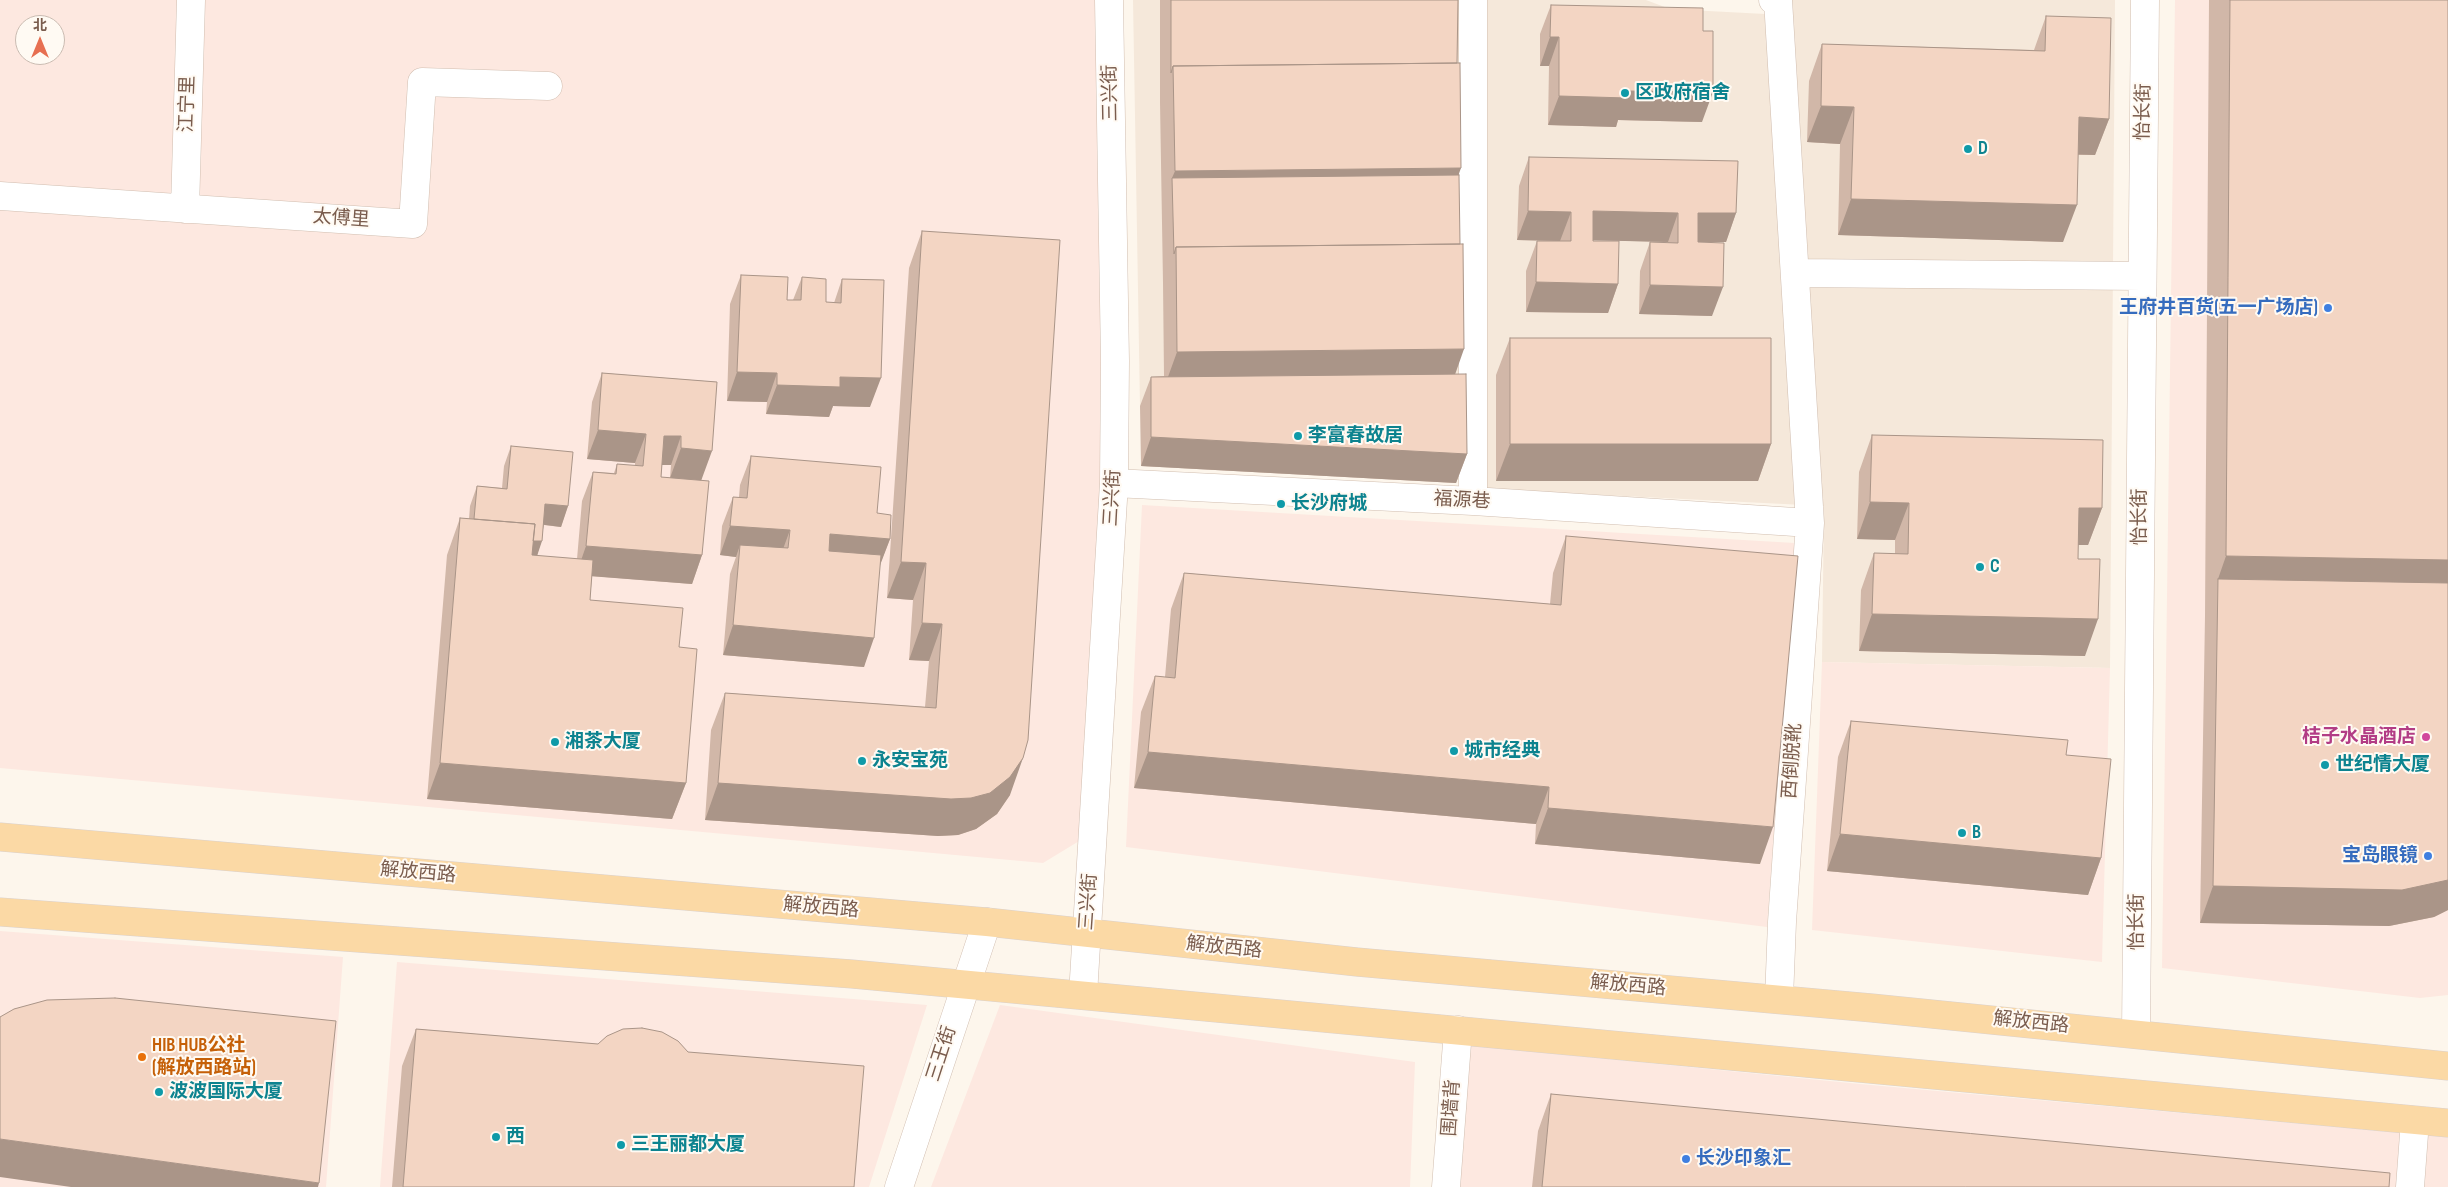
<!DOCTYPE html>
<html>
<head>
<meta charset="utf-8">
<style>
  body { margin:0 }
  #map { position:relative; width:2448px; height:1187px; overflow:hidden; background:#fdf6ec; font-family:"Sofia Sans Condensed","Noto Sans SC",sans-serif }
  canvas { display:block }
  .north { position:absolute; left:15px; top:15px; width:50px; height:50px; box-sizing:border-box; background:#fffaf3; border:1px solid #cabbb1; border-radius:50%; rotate:0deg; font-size:14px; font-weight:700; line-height:20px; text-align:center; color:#7a5c4d }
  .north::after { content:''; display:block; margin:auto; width:18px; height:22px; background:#e76f51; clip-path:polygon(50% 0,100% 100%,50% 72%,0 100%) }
</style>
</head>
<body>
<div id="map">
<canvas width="2448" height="1187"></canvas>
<div class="north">北</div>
</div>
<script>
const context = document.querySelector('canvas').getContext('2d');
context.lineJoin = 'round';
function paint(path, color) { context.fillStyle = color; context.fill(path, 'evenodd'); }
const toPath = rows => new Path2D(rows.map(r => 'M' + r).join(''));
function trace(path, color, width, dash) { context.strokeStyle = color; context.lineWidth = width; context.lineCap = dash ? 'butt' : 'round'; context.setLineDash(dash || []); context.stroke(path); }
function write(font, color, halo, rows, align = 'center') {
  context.font = font + ' "Sofia Sans Condensed","Noto Sans SC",sans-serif'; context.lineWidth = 4; context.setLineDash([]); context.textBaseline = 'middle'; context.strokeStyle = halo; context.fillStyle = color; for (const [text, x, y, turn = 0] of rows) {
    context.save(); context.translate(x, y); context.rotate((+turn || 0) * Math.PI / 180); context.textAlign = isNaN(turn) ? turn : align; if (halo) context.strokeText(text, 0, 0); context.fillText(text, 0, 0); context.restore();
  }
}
const residential = toPath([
  [1133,0,1646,0,1670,9,1765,14,1765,0,2115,0,2110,668,1822,662,1824,506,1483,489,1482,403,1140,406]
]);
const commercial = toPath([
  [0,0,1109,0,1115,361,1094,832,1043,863,0,768],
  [25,25,55,25,55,55,25,55],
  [2175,0,2448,0,2448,995,2420,998,2162,968],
  [1142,505,1795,543,1767,927,1126,847],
  [1822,662,2110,668,2102,962,1812,930],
  [0,931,343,957,326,1187,0,1187],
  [397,962,927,1005,869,1187,380,1187],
  [1000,1005,1415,1062,1410,1187,931,1187],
  [1457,1044,1860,1084,2448,1137,2448,1187,1446,1187]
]);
const minor = toPath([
  [1473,0,1473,501],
  [1773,0,1778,0,1810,523,1782,922,1779,999],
  [0,196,413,224,422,82,548,86],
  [185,209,191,0],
  [1795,273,2142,276],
  [1114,483,1473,501,1810,523],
  [1083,995,1114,483,1115,361,1109,0],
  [2136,1034,2145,0],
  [899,1187,987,922],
  [1446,1187,1458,1030],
  [2410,1187,2415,1121]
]);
const major = toPath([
  [0,837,987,922,1357,962,1872,1008,2448,1066],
  [0,912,852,974,2448,1123]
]);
const wall = toPath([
  [1160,0,1458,0,1457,63,1459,175,1455,374,1467,454,1456,483,1141,466,1140,406,1151,377,1164,376,1163,283,1160,102],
  [2209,0,2448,0,2448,910,2434,917,2389,926,2200,923,2205,616],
  [1551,5,1702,122,1618,120,1616,127,1548,125,1549,66,1540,66,1540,34],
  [2046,16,2109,119,2095,155,2078,155,2063,242,1838,235,1840,144,1807,142,1809,81,1822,44,2034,50],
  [1529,157,1736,213,1726,242,1698,242,1712,316,1639,314,1640,271,1650,242,1668,243,1668,242,1593,240,1618,284,1608,313,1526,312,1526,271,1537,241,1560,241,1517,240,1519,186],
  [922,231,1010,795,997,814,976,829,958,835,938,836,705,820,711,730,725,693,925,707,929,661,909,660,913,600,887,598,909,268],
  [741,275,787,300,793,300,802,277,826,302,834,303,842,279,870,407,833,406,829,417,766,414,767,402,727,401,730,304],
  [1510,338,1771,444,1758,481,1496,481,1496,375],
  [602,373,717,382,701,480,702,555,692,584,592,576,590,600,679,647,686,783,672,819,427,799,447,555,460,518,469,519,470,506,477,486,502,488,504,466,511,446,568,506,561,527,544,525,537,556,577,559,582,501,593,472,614,473,617,464,635,466,635,463,587,459,592,402],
  [662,465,671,465,670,478,661,477],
  [1872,435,2102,508,2088,545,2078,545,2078,559,2085,656,1859,651,1861,590,1874,553,1895,554,1895,540,1857,539,1859,472],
  [751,456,877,513,890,539,880,564,864,667,723,655,730,574,736,557,720,555,722,526,733,497,739,497,740,485],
  [1566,536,1760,864,1535,844,1536,824,1134,788,1141,712,1155,676,1165,677,1171,609,1184,573,1550,604,1553,573],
  [1851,721,2066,755,2101,858,2088,895,1827,871,1838,757],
  [416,1029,688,1052,854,1187,392,1187,402,1066],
  [1551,1094,2389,1187,1532,1187,1538,1131]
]);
const shadedWall = toPath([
  [1550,37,1559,37,1549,66,1540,66],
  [1627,91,1713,92,1702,122,1618,120,1616,127,1548,125,1559,96],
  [1821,106,1854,107,1840,144,1807,142],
  [2079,117,2109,119,2095,155,2065,154],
  [1461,168,1448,204,1172,178,1175,171],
  [1851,199,2077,205,2063,242,1838,235],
  [1528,211,1571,212,1560,241,1517,240],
  [1593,211,1678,213,1668,242,1582,240],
  [1698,213,1736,213,1726,242,1687,242],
  [1536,282,1618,284,1608,313,1526,312],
  [1650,285,1723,287,1712,316,1639,314],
  [1464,349,1451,386,1164,388,1177,352],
  [737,372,777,373,767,402,727,401],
  [840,377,881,378,870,407,833,406,829,417,766,414,777,385],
  [598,430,646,434,635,463,587,459],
  [664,436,681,436,671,465,653,465],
  [1151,437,1467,454,1456,483,1141,466],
  [1510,444,1771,444,1758,481,1496,481],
  [681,448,712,451,701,481,670,478],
  [1870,502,1909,503,1895,540,1857,539],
  [545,504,568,506,561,527,538,524],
  [2079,508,2102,508,2088,545,2066,545],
  [730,526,790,530,779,560,740,545,736,557,720,555],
  [830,534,890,539,879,568,820,563],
  [473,536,542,541,535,562],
  [586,546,702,555,692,584,576,575],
  [2226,556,2448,560,2448,620,2218,579],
  [901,562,926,563,913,600,887,598],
  [1872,614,2098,619,2085,656,1859,651],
  [922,623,942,624,929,661,909,660],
  [733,625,874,638,864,667,723,655],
  [1148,752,1549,787,1536,824,1134,788],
  [1023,758,1010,795,997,814,976,829,958,835,938,836,705,820,718,783],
  [440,763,686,783,672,819,427,799],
  [1548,808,1773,827,1760,864,1535,844],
  [1840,834,2101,858,2088,895,1827,871],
  [2448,880,2448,910,2434,917,2389,926,2200,923,2213,886],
  [0,1139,319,1183,318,1187,71,1187,0,1177]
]);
const building = toPath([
  [1171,0,1458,0,1457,63,1173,66,1171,73,1171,0],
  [2230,0,2448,0,2448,560,2226,556,2230,0],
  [1551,5,1703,8,1703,31,1713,31,1713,92,1627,91,1627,98,1559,96,1559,37,1550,37,1551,5],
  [2046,16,2111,18,2109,119,2079,117,2077,205,1851,199,1854,107,1821,106,1822,44,2045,51,2046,16],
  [1460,63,1461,168,1175,171,1173,66,1460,63],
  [1529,157,1738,161,1736,213,1698,213,1698,242,1724,243,1723,287,1650,285,1650,242,1678,243,1678,213,1593,211,1593,241,1619,241,1618,284,1536,282,1537,241,1571,241,1571,212,1528,211,1529,157],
  [1459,175,1460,244,1176,247,1174,254,1172,178,1459,175],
  [922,231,1060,240,1028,740,1023,758,1010,777,990,793,971,798,951,799,718,783,725,693,936,708,942,624,922,623,926,563,901,562,922,231],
  [1463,244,1464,349,1177,352,1176,247,1463,244],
  [741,275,788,277,787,300,801,300,802,277,826,279,826,302,841,303,842,279,884,280,881,378,840,377,840,387,777,385,777,373,737,372,741,275],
  [1510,338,1771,338,1771,444,1510,444,1510,338],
  [602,373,717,382,712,451,681,448,681,436,664,436,661,477,709,481,702,555,586,546,593,472,616,474,617,464,643,466,646,434,598,430,602,373],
  [1466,374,1467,454,1151,437,1151,377,1466,374],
  [1872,435,2103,440,2102,508,2079,508,2078,559,2100,559,2098,619,1872,614,1874,553,1908,554,1909,503,1870,502,1872,435],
  [511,446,573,452,568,506,545,504,542,541,533,541,535,524,474,519,477,486,507,489,511,446],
  [751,456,881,467,877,513,891,515,890,539,830,534,829,551,881,555,874,638,733,625,740,545,788,548,790,530,730,526,733,497,747,498,751,456],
  [460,518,535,524,532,555,593,560,590,600,683,608,679,647,697,649,686,783,440,763,460,518],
  [1566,536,1798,556,1773,827,1548,808,1549,787,1148,752,1155,676,1175,678,1184,573,1561,605,1566,536],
  [2218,579,2448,583,2448,880,2402,890,2213,886,2218,579],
  [1851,721,2068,740,2066,755,2111,759,2101,858,1840,834,1851,721],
  [115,998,336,1021,319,1183,0,1139,0,1017,14,1009,47,1000,115,998],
  [642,1028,662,1032,678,1041,688,1052,864,1066,854,1187,403,1187,416,1029,598,1044,607,1036,623,1029,642,1028],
  [1551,1094,2390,1173,2389,1187,1542,1187,1551,1094]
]);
const markers = [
  [1625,93,5,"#0f9aa8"],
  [1968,149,5,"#0f9aa8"],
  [2328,308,5,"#3f7fe0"],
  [1298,436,5,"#0f9aa8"],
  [1281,504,5,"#0f9aa8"],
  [1980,567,5,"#0f9aa8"],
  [2426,737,5,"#d1479c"],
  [555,742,5,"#0f9aa8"],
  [1454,751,5,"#0f9aa8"],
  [862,761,5,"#0f9aa8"],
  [2325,765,5,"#0f9aa8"],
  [1962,833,5,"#0f9aa8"],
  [2428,856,5,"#3f7fe0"],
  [142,1057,5,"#e8710a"],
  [159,1092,5,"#0f9aa8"],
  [496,1137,5,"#0f9aa8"],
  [621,1145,5,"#0f9aa8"],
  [1686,1159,5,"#3f7fe0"]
];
const streetNames = [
  ["三兴街",1111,93,-91],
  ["江宁里",188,104,-88],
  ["怡长街",2144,112,-89],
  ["太傅里",341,219,4],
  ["三兴街",1113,498,-87],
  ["福源巷",1462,501,3],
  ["怡长街",2140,517,-90],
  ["西倒脱靴",1793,761,-86],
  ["解放西路",418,873,5],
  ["三兴街",1089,902,-86],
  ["解放西路",821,908,5],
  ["怡长街",2137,922,-90],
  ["解放西路",1224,948,6],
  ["解放西路",1628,986,5],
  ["解放西路",2031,1023,6],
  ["三王街",942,1054,-72],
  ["围墙背",1452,1108,-86]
];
const cultureNames = [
  ["区政府宿舍",1635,93],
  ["D",1978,149],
  ["李富春故居",1308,436],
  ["长沙府城",1291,504],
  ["C",1990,567],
  ["湘茶大厦",565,742],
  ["城市经典",1464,751],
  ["永安宝苑",872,761],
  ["世纪情大厦",2335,765],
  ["B",1972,833],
  ["波波国际大厦",169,1092],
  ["西",506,1137],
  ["三王丽都大厦",631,1145]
];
const shopNames = [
  ["王府井百货(五一广场店)",2318,308],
  ["宝岛眼镜",2418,856],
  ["长沙印象汇",1696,1159,"left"]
];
const hotelNames = [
  ["桔子水晶酒店",2416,737]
];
const foodNames = [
  ["HIB HUB公社",152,1046],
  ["(解放西路站)",152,1068]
];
paint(residential, '#f5e8da');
paint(commercial, '#fde8e0');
trace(minor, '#d1beb0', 29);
trace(major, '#dad1cd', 29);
trace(minor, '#fff', 28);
trace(major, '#fbd9a5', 28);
paint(wall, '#d1b7a8');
paint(shadedWall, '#aa9588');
paint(building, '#f3d5c3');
trace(building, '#aa9588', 1);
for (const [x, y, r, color] of markers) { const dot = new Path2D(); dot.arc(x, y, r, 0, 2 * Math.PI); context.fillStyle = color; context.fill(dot); trace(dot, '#fffaf3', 2); }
write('19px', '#7a5c4d', '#fffaf3', streetNames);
write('bold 19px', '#0d838f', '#fffaf3', cultureNames, 'left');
write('bold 19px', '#366cbe', '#fffaf3', shopNames, 'right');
write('bold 19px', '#b23c85', '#fffaf3', hotelNames, 'right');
write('bold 19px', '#c56008', '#fffaf3', foodNames, 'left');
</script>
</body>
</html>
